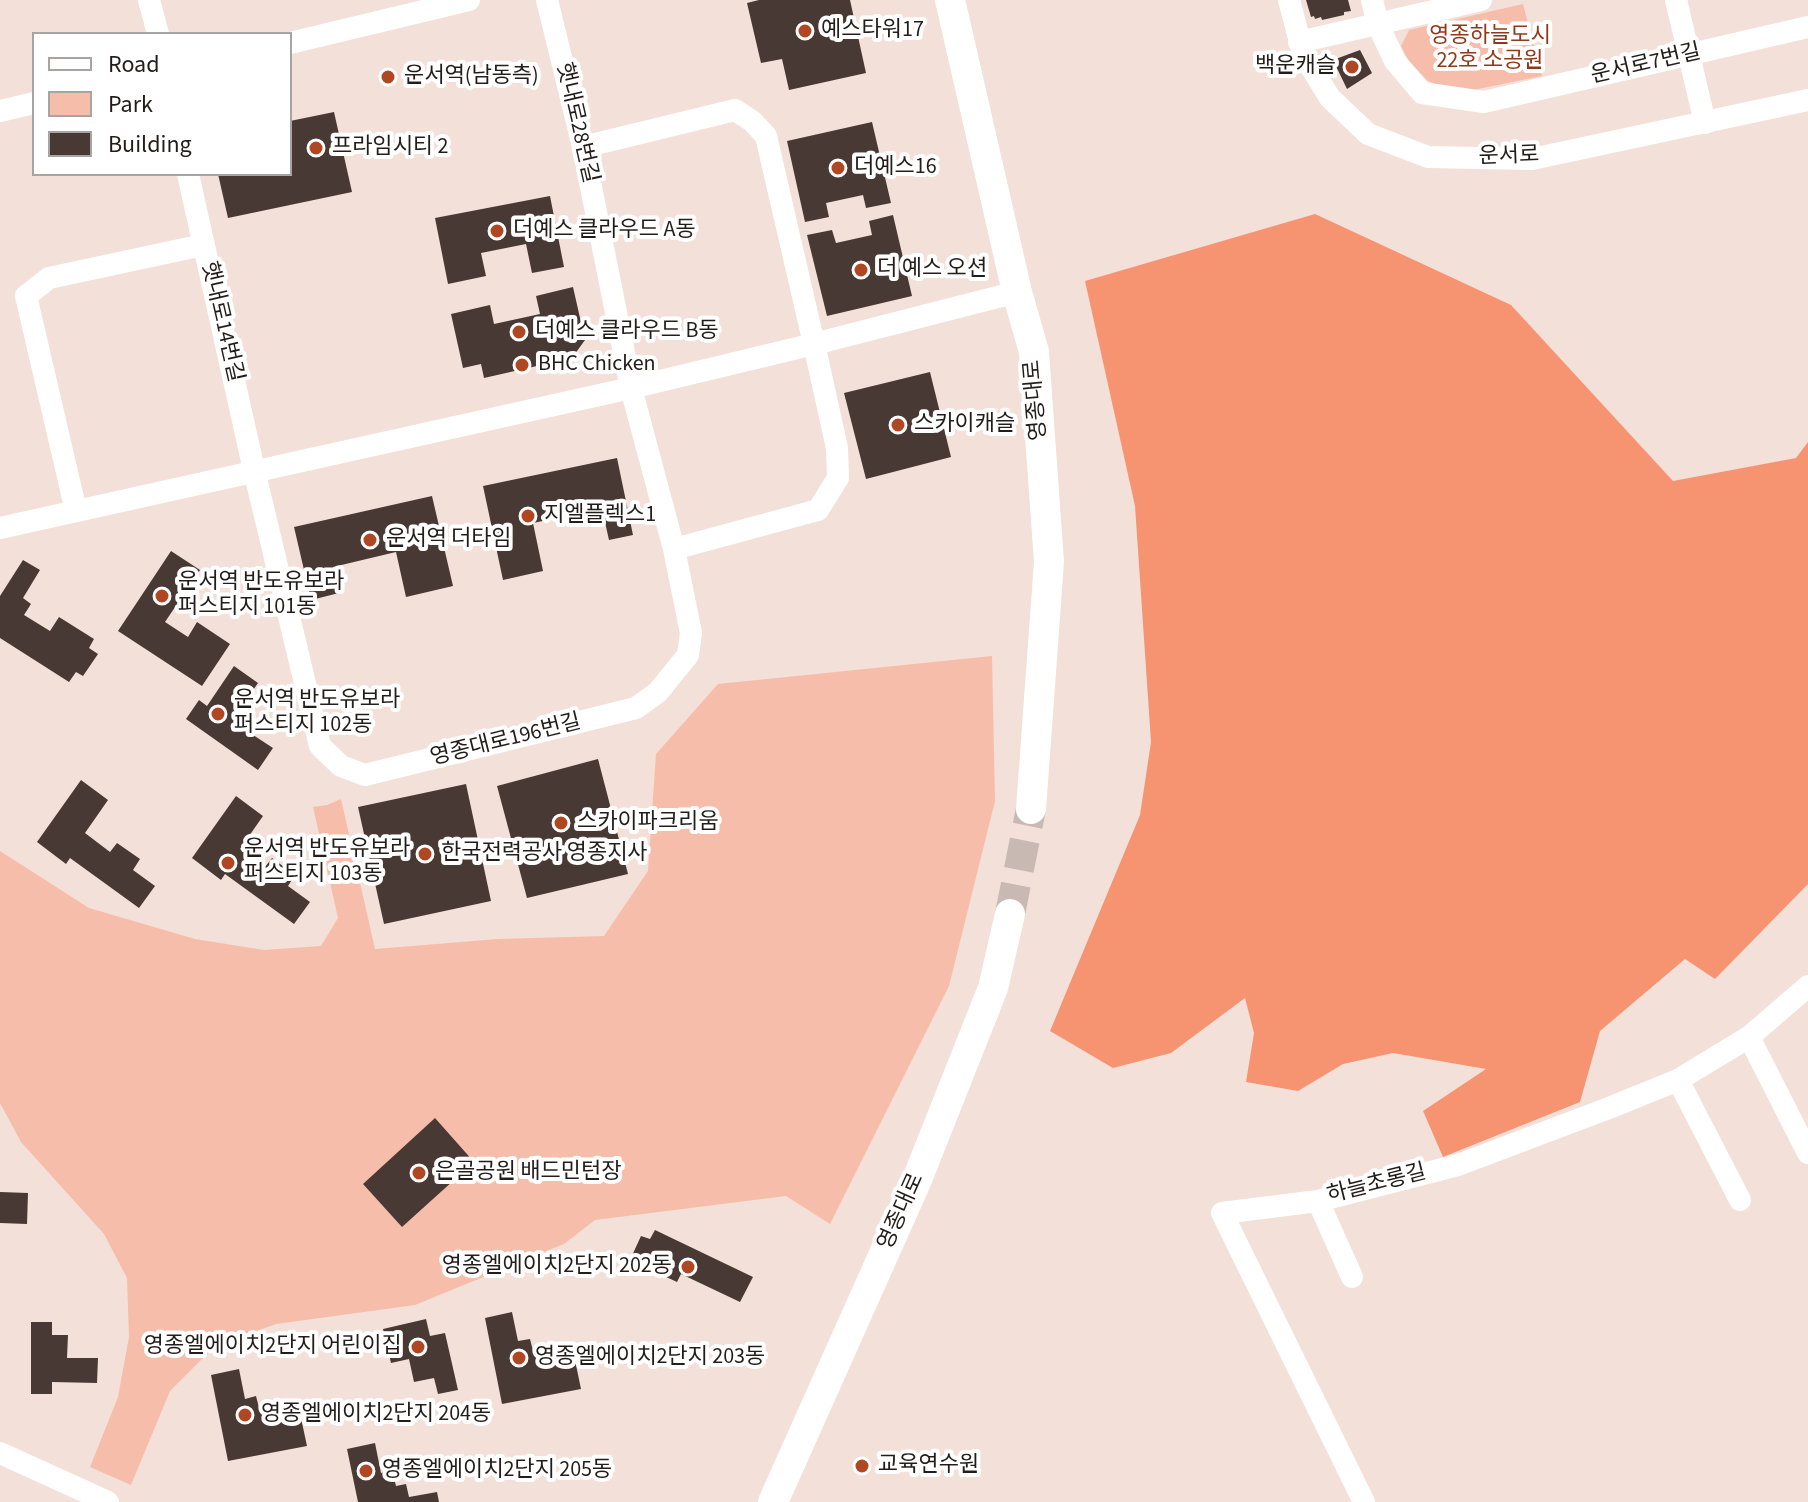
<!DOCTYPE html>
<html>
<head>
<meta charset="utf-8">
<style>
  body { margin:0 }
  #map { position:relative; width:1808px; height:1502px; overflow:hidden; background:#f3e0d9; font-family:"Source Sans 3",sans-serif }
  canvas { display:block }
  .legend { position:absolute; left:32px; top:32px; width:260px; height:144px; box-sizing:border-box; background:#fff; border:2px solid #a7a5a3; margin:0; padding:10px 14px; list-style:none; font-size:24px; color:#231d1a }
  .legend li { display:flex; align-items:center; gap:16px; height:40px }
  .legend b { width:40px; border:2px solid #a7a5a3 }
</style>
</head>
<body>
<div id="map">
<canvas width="1808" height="1502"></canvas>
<ul class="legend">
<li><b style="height:10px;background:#fff"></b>Road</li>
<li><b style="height:22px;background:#f6bdaa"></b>Park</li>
<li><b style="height:22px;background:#483934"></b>Building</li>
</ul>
</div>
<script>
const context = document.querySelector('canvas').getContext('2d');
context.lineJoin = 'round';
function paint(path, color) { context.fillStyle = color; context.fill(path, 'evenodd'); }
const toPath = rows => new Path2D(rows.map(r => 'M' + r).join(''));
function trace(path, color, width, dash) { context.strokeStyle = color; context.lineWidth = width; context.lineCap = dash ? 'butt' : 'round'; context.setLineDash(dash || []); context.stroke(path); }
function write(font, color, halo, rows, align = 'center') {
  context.font = font + ' "Source Sans 3","Noto Sans KR",sans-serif'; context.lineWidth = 8; context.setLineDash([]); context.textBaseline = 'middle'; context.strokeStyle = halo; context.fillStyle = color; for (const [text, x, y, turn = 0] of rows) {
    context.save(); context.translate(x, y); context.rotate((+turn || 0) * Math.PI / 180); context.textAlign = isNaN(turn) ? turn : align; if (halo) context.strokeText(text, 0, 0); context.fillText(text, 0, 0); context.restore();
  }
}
const green = toPath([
  [1523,4,1542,76,1473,90,1449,92,1427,80,1408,60,1401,46,1409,30],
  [992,656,995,801,949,986,830,1224,786,1196,595,1220,564,1244,415,1305,276,1324,215,1346,170,1391,131,1485,90,1467,118,1397,129,1337,127,1278,104,1234,21,1142,0,1103,0,851,89,908,195,939,264,950,321,946,338,918,313,807,327,805,341,799,375,949,498,939,604,936,648,871,656,754,718,684]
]);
const forest = toPath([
  [1315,214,1511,305,1673,481,1796,458,1808,442,1808,884,1715,979,1685,959,1600,1031,1580,1102,1443,1157,1423,1111,1486,1069,1393,1053,1343,1064,1298,1091,1246,1082,1254,1033,1245,998,1171,1053,1113,1068,1050,1031,1140,815,1151,742,1135,506,1085,281]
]);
const building = toPath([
  [759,0,850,0,866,73,789,90,782,59,761,63,747,3],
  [1306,0,1348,0,1351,11,1344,12,1344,15,1322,20,1321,17,1315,19,1314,16,1311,17],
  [1360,50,1372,73,1347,89,1333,60],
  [334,112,352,192,228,218,218,174,290,174,290,121],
  [872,122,891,203,866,208,863,195,826,203,829,217,805,222,787,141],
  [550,196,564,267,532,273,526,244,481,253,486,276,448,284,435,218],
  [893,215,912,296,827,316,807,235,832,230,836,243,872,235,869,221],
  [573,287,585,340,572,358,484,378,481,364,463,368,451,314,490,305,494,324,540,314,536,296],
  [930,372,951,457,866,479,844,393],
  [617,458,633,535,609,540,602,509,533,523,543,571,503,580,483,486],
  [432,496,453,586,406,597,396,552,333,567,339,593,311,600,294,527],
  [171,551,200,570,165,622,188,637,197,622,230,644,202,686,118,631],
  [23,560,40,570,23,598,31,604,24,615,50,631,59,617,94,639,89,648,98,654,83,676,76,672,69,682,0,638,0,596],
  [234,666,258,683,240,709,255,719,247,731,273,748,258,770,186,719,199,700,207,706],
  [598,759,628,874,527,898,497,786],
  [81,780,108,800,85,833,110,852,117,843,140,859,133,870,155,886,139,908,70,858,66,864,37,842],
  [466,784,491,901,384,924,358,807],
  [236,796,263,816,240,849,265,867,272,858,295,875,288,886,310,902,294,924,225,874,221,880,192,858],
  [435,1118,474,1162,402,1227,363,1184],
  [0,1192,28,1193,27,1224,0,1223],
  [655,1230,753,1277,740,1302,681,1274,677,1282,630,1260,641,1236,650,1239],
  [512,1312,518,1341,530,1339,534,1355,544,1353,547,1366,575,1360,581,1389,502,1404,485,1318],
  [426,1319,430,1336,445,1333,458,1390,438,1394,434,1378,414,1382,409,1359,391,1363,383,1329],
  [31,1322,52,1322,52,1335,68,1335,67,1358,98,1358,97,1383,52,1382,52,1394,31,1394],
  [239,1369,245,1399,256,1396,260,1412,270,1410,273,1423,301,1418,307,1446,228,1461,211,1375],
  [375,1443,381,1473,392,1470,396,1486,406,1484,409,1497,437,1492,439,1502,358,1502,347,1449]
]);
const secondaryTunnel = toPath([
  [1010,914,1031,809]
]);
const minor = toPath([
  [149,0,158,34],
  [1289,0,1303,54,1330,98,1368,134,1428,157,1532,159,1808,100],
  [1372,0,1378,25,1395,61,1422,93,1484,102,1808,27],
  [1676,0,1705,123],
  [1299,42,1481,0],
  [290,43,469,0],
  [0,111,34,103],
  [583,147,735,110,752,121,766,136,814,344,837,448,838,478,818,510,674,549],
  [188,174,254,470,320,746,341,766,365,775,636,708,658,692,688,655,691,633,674,549,631,388,583,147,547,0],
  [76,511,26,296,49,278,203,245],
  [0,528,631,388,814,344,1017,292],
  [1749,1037,1808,1153],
  [1678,1080,1740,1200],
  [1318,1201,1352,1277],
  [0,1453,108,1502],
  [1364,1502,1222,1213,1318,1201,1458,1165,1609,1108,1678,1080,1749,1037,1808,986]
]);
const secondary = toPath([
  [950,0,1017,292,1034,352,1049,562,1031,809],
  [773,1502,916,1182,993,988,1010,914]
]);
const markers = [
  [805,31,8,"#af4822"],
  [1352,67,8,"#af4822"],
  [388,77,8,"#af4822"],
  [316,148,8,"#af4822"],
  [838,168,8,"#af4822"],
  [497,231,8,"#af4822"],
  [861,270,8,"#af4822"],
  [519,332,8,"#af4822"],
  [522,365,8,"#af4822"],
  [898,425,8,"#af4822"],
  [528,516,8,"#af4822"],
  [370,540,8,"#af4822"],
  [162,596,8,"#af4822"],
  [218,714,8,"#af4822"],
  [561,823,8,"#af4822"],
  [425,854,8,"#af4822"],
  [228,863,8,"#af4822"],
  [419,1173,8,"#af4822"],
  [688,1267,8,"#af4822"],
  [418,1347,8,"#af4822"],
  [519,1358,8,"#af4822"],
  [245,1415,8,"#af4822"],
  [862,1466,8,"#af4822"],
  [366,1471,8,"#af4822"]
];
const poiNames = [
  ["예스타워17",821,31],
  ["백운캐슬",1336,67,"right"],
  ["운서역(남동측)",404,77],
  ["프라임시티 2",332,148],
  ["더예스16",854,168],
  ["더예스 클라우드 A동",513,231],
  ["더 예스 오션",877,270],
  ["더예스 클라우드 B동",535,332],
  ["BHC Chicken",538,365],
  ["스카이캐슬",914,425],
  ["지엘플렉스1",544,516],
  ["운서역 더타임",386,540],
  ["운서역 반도유보라",178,583],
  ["퍼스티지 101동",178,608],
  ["운서역 반도유보라",234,701],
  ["퍼스티지 102동",234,726],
  ["스카이파크리움",577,823],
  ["운서역 반도유보라",244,850],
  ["퍼스티지 103동",244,875],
  ["한국전력공사 영종지사",441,854],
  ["은골공원 배드민턴장",435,1173],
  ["영종엘에이치2단지 202동",672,1267,"right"],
  ["영종엘에이치2단지 어린이집",402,1347,"right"],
  ["영종엘에이치2단지 203동",535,1358],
  ["영종엘에이치2단지 204동",261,1415],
  ["교육연수원",878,1466],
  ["영종엘에이치2단지 205동",382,1471]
];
const parkNames = [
  ["영종하늘도시",1490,37],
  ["22호 소공원",1490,62]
];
const streetNames = [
  ["운서로7번길",1646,65,-13],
  ["햇내로28번길",576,123,77],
  ["운서로",1509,157,-2],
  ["햇내로14번길",221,322,77],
  ["영종대로",1037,400,-95],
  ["영종대로196번길",506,741,-14],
  ["하늘초롱길",1377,1185,-14],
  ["영종대로",902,1212,-66]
];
paint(green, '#f6bdaa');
paint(forest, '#f69472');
paint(building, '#483934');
trace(secondaryTunnel, '#c9b9b3', 30, [30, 15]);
trace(minor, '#fff', 22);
trace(secondary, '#fff', 30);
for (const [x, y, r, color] of markers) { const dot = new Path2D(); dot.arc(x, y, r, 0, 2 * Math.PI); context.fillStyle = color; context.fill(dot); trace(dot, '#fff', 3); }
write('22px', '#231d1a', '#fff', poiNames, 'left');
write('22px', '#8f3918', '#fff', parkNames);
write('22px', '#231d1a', '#fff', streetNames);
</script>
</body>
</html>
